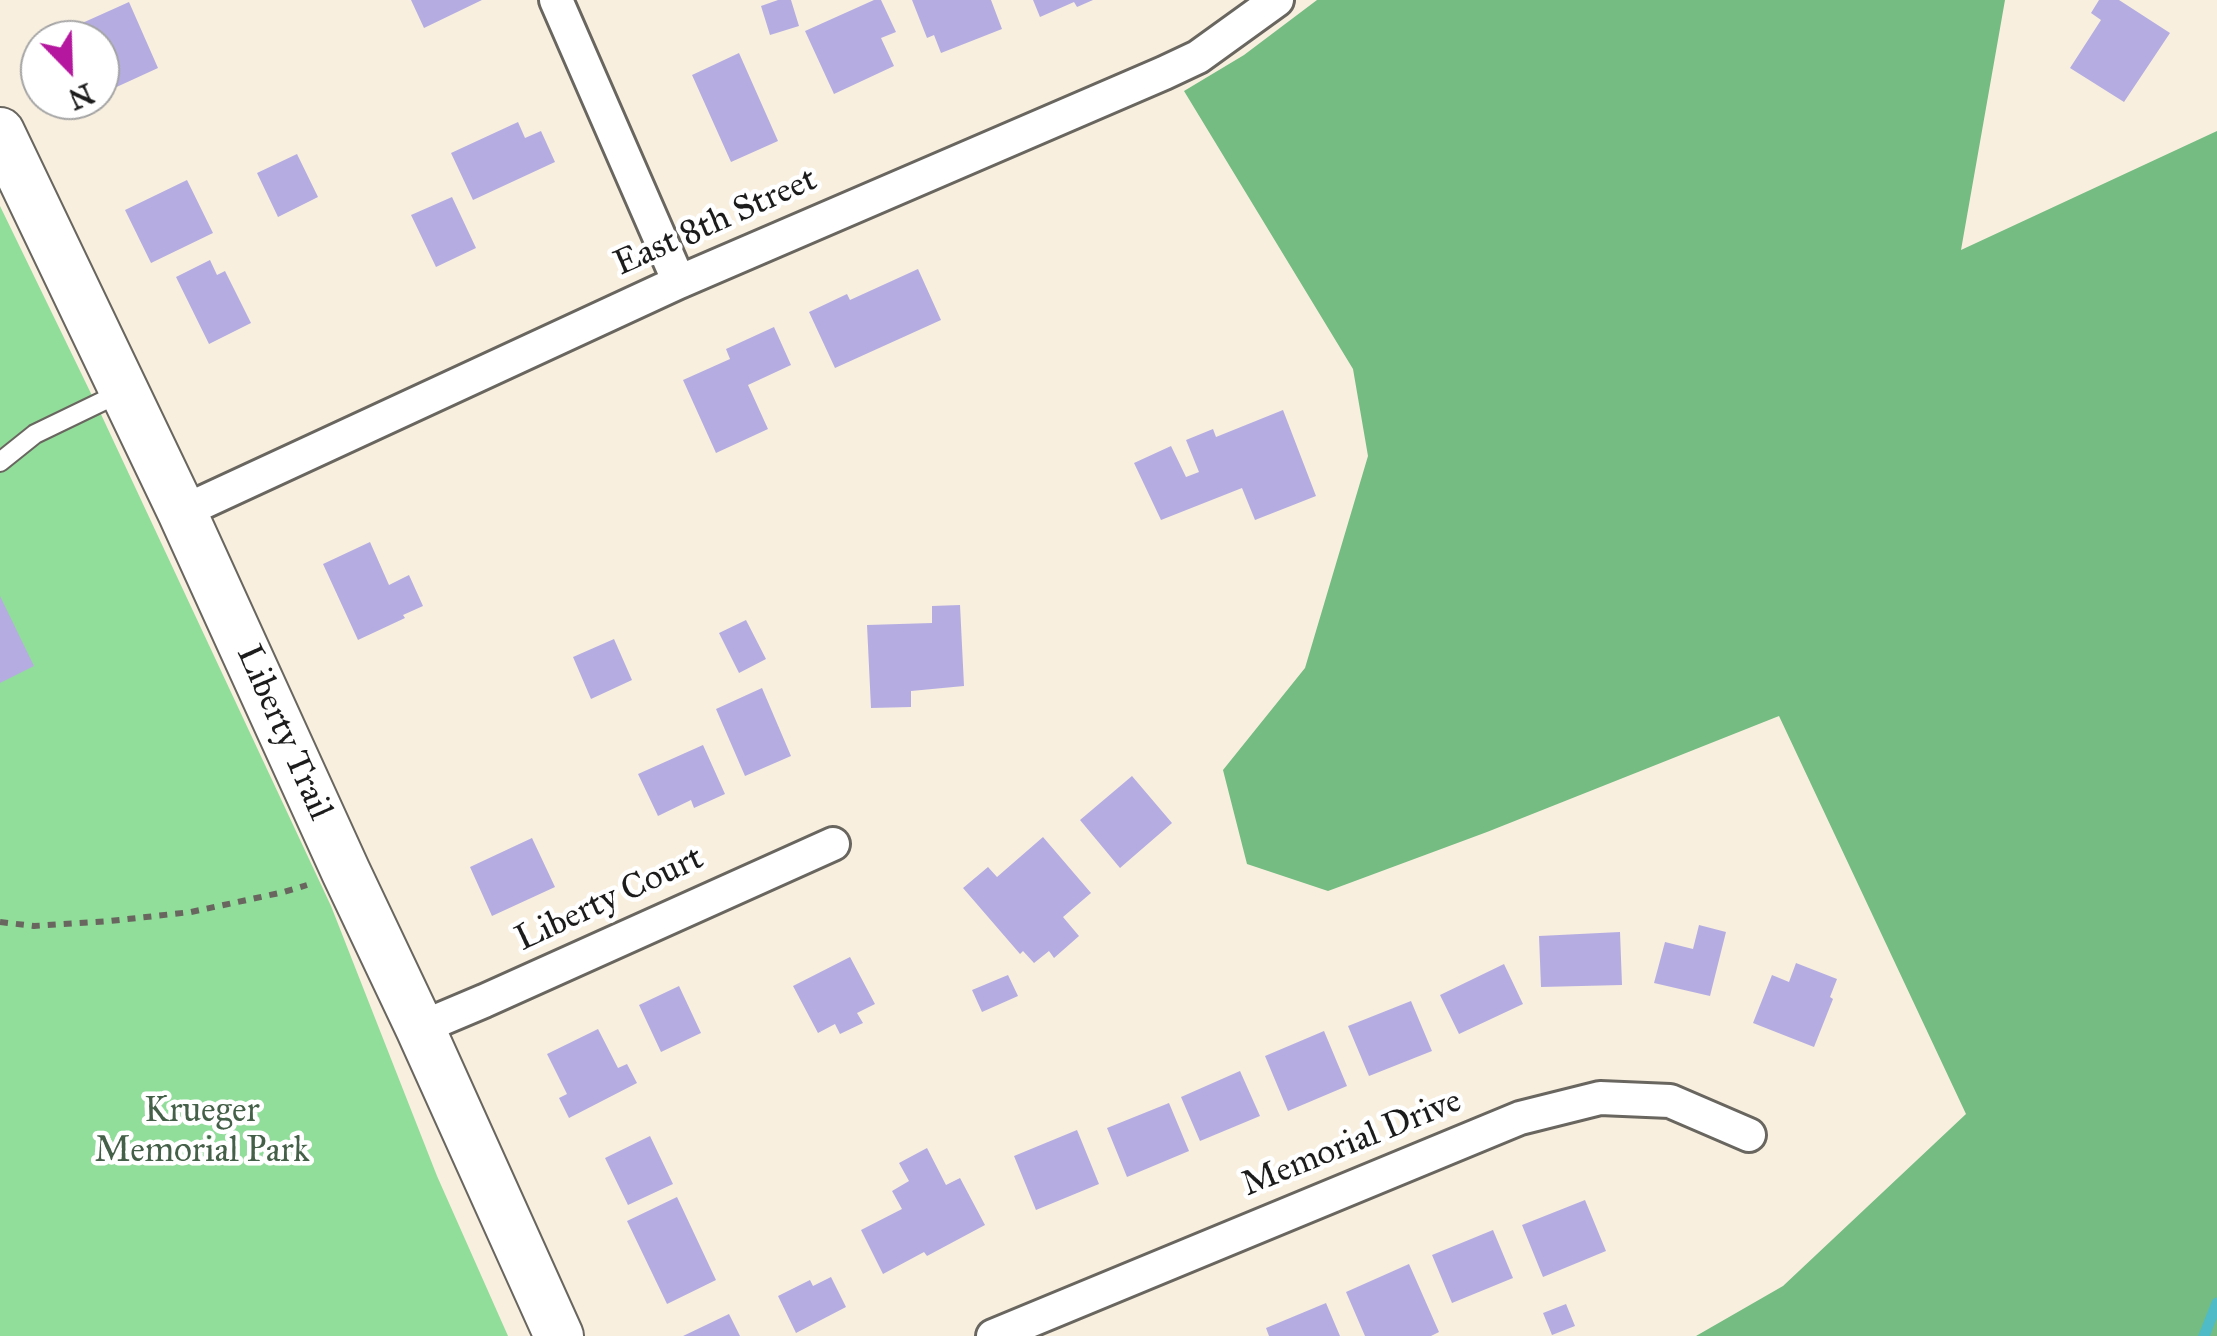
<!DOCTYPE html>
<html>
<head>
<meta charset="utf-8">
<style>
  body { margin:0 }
  #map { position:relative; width:2217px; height:1336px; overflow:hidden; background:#f8efdf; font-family:"IM FELL Great Primer",serif }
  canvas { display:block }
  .north { position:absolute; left:20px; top:20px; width:100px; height:100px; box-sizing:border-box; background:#fff; border:2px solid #a4a4a4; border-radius:50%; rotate:157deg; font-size:28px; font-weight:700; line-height:40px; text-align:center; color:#1c1c1c }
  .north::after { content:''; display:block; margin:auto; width:35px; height:45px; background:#b5179e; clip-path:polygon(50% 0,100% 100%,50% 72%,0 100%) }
</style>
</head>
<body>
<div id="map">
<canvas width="2217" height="1336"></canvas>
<div class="north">N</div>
</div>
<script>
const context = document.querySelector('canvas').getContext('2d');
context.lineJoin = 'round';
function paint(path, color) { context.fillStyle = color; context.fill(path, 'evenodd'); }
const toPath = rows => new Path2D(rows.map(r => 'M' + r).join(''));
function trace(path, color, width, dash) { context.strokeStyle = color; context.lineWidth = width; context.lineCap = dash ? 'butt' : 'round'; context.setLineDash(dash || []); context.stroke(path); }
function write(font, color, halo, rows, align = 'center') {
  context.font = font + ' "IM FELL Great Primer",serif'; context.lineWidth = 9; context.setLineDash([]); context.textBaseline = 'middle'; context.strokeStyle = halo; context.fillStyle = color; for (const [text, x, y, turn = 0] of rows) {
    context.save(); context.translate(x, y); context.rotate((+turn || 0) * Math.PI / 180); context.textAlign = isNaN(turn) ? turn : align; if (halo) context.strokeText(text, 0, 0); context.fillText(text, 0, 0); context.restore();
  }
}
const green = toPath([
  [0,206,99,410,331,906,437,1176,508,1336,0,1336]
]);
const forest = toPath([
  [1317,0,2005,0,1961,250,2217,131,2217,1336,1696,1336,1783,1286,1966,1114,1779,716,1487,832,1328,891,1247,864,1223,770,1305,668,1368,456,1353,369,1184,91,1244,55]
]);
const stream = toPath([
  [2204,1336,2217,1303]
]);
const building = toPath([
  [411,0,482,0,424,28],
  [778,0,791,0,799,26,770,35,761,6],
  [874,0,881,0,896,32,881,38,894,66,834,94,805,31],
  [912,0,991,0,1002,29,941,53,934,35,927,38],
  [1033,0,1093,0,1077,7,1074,2,1040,17],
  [2099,0,2119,0,2170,33,2124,102,2070,68,2101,20,2091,13],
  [129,2,158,68,110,90,100,68,100,40,87,40,80,24],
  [739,53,778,141,731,162,692,75],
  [518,122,525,138,541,131,555,162,473,200,451,153],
  [297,154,318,197,278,217,257,173],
  [187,180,213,233,151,263,125,210],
  [452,197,476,248,436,267,411,215],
  [210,260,217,275,225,271,251,323,209,344,176,277],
  [918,269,941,320,835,368,809,312,847,294,850,300],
  [774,327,791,365,748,385,768,429,716,453,683,380,730,359,726,349],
  [1283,410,1316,496,1255,520,1242,488,1161,520,1134,463,1171,446,1186,477,1199,472,1186,440,1213,429,1216,437],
  [370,542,389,585,409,575,423,606,403,615,405,618,358,640,323,564],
  [0,596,34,666,0,683],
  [960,605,964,686,911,691,911,707,871,708,867,625,932,623,932,606],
  [746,620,766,659,739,673,719,633],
  [614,639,632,680,591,699,573,657],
  [762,688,791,756,745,776,716,709],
  [703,745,725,794,694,808,691,800,658,816,638,774],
  [1132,776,1172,823,1120,868,1080,820],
  [1043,837,1091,893,1063,917,1079,936,1054,958,1049,951,1034,963,1023,951,1020,954,963,888,988,867,997,877],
  [532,838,555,887,492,916,470,867],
  [1699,925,1726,932,1710,996,1654,983,1665,942,1693,949],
  [1620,932,1622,985,1541,987,1539,936],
  [850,957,875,1004,857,1013,863,1023,840,1034,835,1024,818,1033,793,986],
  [1796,963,1837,979,1830,997,1833,999,1814,1047,1753,1023,1772,975,1789,982],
  [1504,964,1523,1004,1459,1034,1440,995],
  [1008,975,1018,996,982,1012,972,990],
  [679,986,701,1033,661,1052,639,1005],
  [1411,1001,1432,1051,1369,1076,1348,1026],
  [598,1029,618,1068,627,1064,637,1083,569,1118,559,1098,567,1094,547,1054],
  [1324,1031,1347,1086,1288,1111,1265,1056],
  [1240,1071,1260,1116,1200,1141,1181,1097],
  [1169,1103,1189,1151,1127,1177,1107,1128],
  [1077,1130,1099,1184,1036,1210,1014,1156],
  [650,1136,673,1184,628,1205,605,1158],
  [927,1148,946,1185,960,1178,985,1225,927,1256,924,1252,883,1274,861,1230,902,1209,892,1191,909,1181,899,1163],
  [677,1197,716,1280,667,1304,627,1221],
  [1585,1200,1606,1251,1543,1277,1522,1225],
  [1493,1230,1513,1278,1452,1303,1432,1255],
  [1409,1264,1439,1332,1431,1336,1365,1336,1346,1292],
  [831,1277,846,1307,796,1333,778,1296,810,1280,813,1286],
  [1326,1303,1340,1336,1269,1336,1266,1328],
  [1566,1304,1575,1326,1552,1335,1543,1313],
  [729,1314,740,1336,683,1336]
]);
const path = toPath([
  [0,922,34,926,110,921,191,912,284,892,307,885]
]);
const lane = toPath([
  [0,462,35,434,124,391]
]);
const street = toPath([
  [556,0,679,282],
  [182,512,679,282,1164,73,1198,57,1277,0],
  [420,1028,484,1001,833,844],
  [993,1336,1520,1118,1600,1098,1670,1101,1749,1135]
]);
const secondary = toPath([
  [0,132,182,512,346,872,420,1028,559,1336]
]);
const streetNames = [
  ["East 8th Street",716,223,-24],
  ["Liberty Trail",283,733,66],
  ["Liberty Court",610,900,-25],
  ["Memorial Drive",1352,1144,-22]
];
const parkNames = [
  ["Krueger",202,1112],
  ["Memorial Park",202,1152]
];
paint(green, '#91dd9a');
paint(forest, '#74bc82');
trace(stream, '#4ebbc7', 11);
paint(building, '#b5ade1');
trace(lane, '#696660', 22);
trace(street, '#696660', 38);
trace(secondary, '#696660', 52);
trace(path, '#696660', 6, [8, 8]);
trace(lane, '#fff', 18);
trace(street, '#fff', 32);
trace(secondary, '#fff', 48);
write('35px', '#1c1c1c', '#fff', streetNames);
write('35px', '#456048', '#fff', parkNames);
</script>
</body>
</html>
